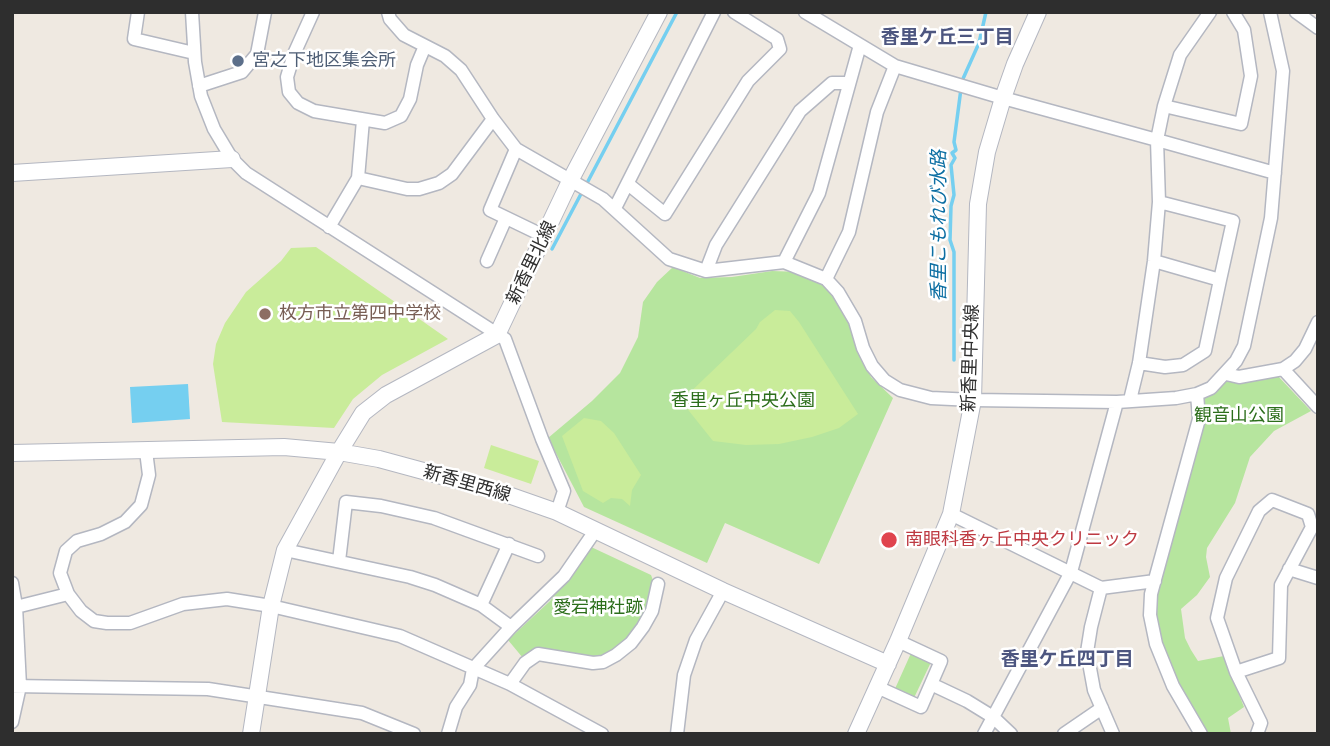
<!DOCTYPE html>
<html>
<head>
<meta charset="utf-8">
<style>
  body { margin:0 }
  #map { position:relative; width:1330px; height:746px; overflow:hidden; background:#efe9e1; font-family:Helvetica,sans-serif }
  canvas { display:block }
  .frame { position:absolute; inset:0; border:14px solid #2e2e2e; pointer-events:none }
</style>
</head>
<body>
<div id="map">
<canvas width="1330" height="746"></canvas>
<div class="frame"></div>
</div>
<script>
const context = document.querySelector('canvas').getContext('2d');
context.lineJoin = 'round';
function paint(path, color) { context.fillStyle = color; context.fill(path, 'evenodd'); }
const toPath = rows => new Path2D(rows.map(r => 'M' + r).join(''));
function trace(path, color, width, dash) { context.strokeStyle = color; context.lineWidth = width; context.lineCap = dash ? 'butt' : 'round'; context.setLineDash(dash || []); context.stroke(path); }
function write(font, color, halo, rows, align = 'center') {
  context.font = font + ' Helvetica,"Noto Sans JP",sans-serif'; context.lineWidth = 5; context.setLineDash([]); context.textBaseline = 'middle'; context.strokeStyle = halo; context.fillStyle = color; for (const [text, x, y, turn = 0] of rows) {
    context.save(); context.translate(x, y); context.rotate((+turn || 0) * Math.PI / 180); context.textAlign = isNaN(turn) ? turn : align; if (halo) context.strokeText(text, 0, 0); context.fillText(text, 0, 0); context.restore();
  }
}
const green = toPath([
  [673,267,700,278,732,277,772,271,800,272,826,285,843,308,859,353,871,377,893,398,819,564,725,523,707,563,584,507,548,438,592,401,620,373,638,337,643,302,657,282],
  [1276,374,1311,411,1274,431,1250,457,1235,503,1207,548,1206,557,1210,577,1197,595,1181,609,1185,638,1191,650,1198,661,1224,656,1244,707,1228,718,1231,734,1205,734,1177,684,1160,643,1154,615,1155,595,1201,396,1226,379],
  [589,546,651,575,654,583,647,610,628,640,601,657,523,658,508,640,550,601],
  [912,651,932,660,913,700,894,691]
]);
const pitch = toPath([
  [316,247,448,339,382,375,353,399,334,428,222,422,213,364,216,344,225,323,246,292,281,261,291,248],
  [775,310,790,311,799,322,858,414,839,428,812,437,779,444,746,445,713,441,681,401,756,329,760,322],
  [584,418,601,421,614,433,641,475,632,490,630,506,622,499,611,498,603,503,583,491,562,436],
  [491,445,539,461,531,484,484,468]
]);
const water = toPath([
  [188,384,190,419,132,423,130,387]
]);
const stream = toPath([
  [586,185,677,12],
  [552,249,582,192],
  [954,360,954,252,950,240,951,206,954,195,951,165,955,158,952,153,956,150,954,142,962,81,979,43,986,12]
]);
const minor = toPath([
  [138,12,134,39,194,53],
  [192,12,195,62,201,96,214,129,232,159,246,173,505,339,542,439,564,491,557,512],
  [313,12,294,54,287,77,289,92,298,103,314,111,385,123,401,116,410,99,417,65,425,46],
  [388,12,390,19,404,35,445,56,461,70,493,119,516,149,603,199,669,259,706,271,784,262,826,279,838,292,855,321,863,348,872,366,884,380,900,390,931,398,973,400,1117,402,1176,398,1197,394,1211,388,1236,361,1244,346,1271,218,1278,133,1283,71,1270,12],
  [805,12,895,66,877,112,849,232,826,279],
  [1233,12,1244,30,1251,76,1241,124,1164,106,1157,140,1275,173],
  [1296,12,1318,28],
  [895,66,1003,98,1157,140,1159,202,1233,221,1220,280,1154,261],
  [199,86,242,72,257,54,265,12],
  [1164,106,1180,55,1210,12],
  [516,149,490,210,546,237],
  [358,178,407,189,419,189,439,183,452,174,493,119],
  [628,184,665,214,748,81,780,49,777,39,734,12],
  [615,208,714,12],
  [329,227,358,178,363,120],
  [487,261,506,218],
  [784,262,819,193,860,45],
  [706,271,716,245,800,111,832,83,849,83],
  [1139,363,1165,367,1183,365,1205,351,1220,280],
  [1283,369,1318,407],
  [1226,374,1239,377,1283,369,1295,361,1305,349,1318,322],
  [1197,394,1199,419,1151,594,1150,615,1156,644,1173,686,1201,734],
  [1130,400,1139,363,1154,261,1159,202],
  [146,451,149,475,141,505,125,522,101,534,77,541,66,551,60,573,68,594,81,611,94,621,107,623,130,623,183,604,227,599,271,606,400,636,510,684,602,734],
  [951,514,1101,588,1155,581],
  [285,550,410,577,435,585,481,605,511,627],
  [339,561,346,502,381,506,434,518,538,556],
  [1289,569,1318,578],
  [12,583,16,606,20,686,12,722],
  [1101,588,1091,627,1087,652,1094,690,1113,734],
  [481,605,509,544],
  [12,608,68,594],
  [1236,672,1279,658,1281,585,1312,527,1308,514,1272,500,1259,511,1226,578,1217,618,1236,672,1261,723,1257,734],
  [510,684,525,663,538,654,593,663,603,662,616,655,631,643,643,627,652,611,658,584],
  [931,684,967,701,993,717,1011,734],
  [12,686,208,689,362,713,414,734],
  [877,687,921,707,941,661,898,641],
  [448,734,456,707,470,685,473,669,511,627,564,576,595,531],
  [677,734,684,675,696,640,723,591],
  [984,734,1071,572,1117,402],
  [1064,734,1102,708]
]);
const tertiary = toPath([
  [12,173,232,159],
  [12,453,284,447,339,452,379,459,497,491,557,512,723,591,888,664],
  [251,734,271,606,285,550,339,452,363,413,386,395,497,335,571,179,659,12],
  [856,734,898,641,951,514,973,400,978,204,987,152,1003,98,1015,64,1038,12]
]);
const markers = [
  [238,61,7,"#5c6f8a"],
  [265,314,7,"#8d6e63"],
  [889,540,9,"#e0444e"]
];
const serviceNames = [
  ["宮之下地区集会所",252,61]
];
const streetNames = [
  ["新香里北線",532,263,-64],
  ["新香里中央線",971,358,-88],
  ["新香里西線",467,484,16]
];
const educationNames = [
  ["枚方市立第四中学校",279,314]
];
const parkNames = [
  ["香里ヶ丘中央公園",743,401],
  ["観音山公園",1239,416],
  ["愛宕神社跡",598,608]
];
const healthNames = [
  ["南眼科香ヶ丘中央クリニック",905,540]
];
const neighbourhoodNames = [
  ["香里ケ丘三丁目",947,38],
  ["香里ケ丘四丁目",1067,660]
];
const waterNames = [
  ["香里こもれび水路",940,226,-90]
];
paint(green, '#b6e59e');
paint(pitch, '#c9ec9a');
paint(water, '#75cff0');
trace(stream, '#75cff0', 3.5);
trace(minor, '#b4b7c1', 15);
trace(tertiary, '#b4b7c1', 18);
trace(minor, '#fff', 12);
trace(tertiary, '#fff', 16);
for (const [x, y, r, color] of markers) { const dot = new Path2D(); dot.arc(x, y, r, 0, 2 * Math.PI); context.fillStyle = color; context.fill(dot); trace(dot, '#fff', 2.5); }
write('18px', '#4e5e75', '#fff', serviceNames, 'left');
write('18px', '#2e2e2e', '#fff', streetNames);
write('18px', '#785e54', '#fff', educationNames, 'left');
write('18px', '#2c6e1b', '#fff', parkNames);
write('18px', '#be3a42', '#fff', healthNames, 'left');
write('bold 19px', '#4d5680', '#fff', neighbourhoodNames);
write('italic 19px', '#0d6fa3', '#fff', waterNames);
</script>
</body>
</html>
